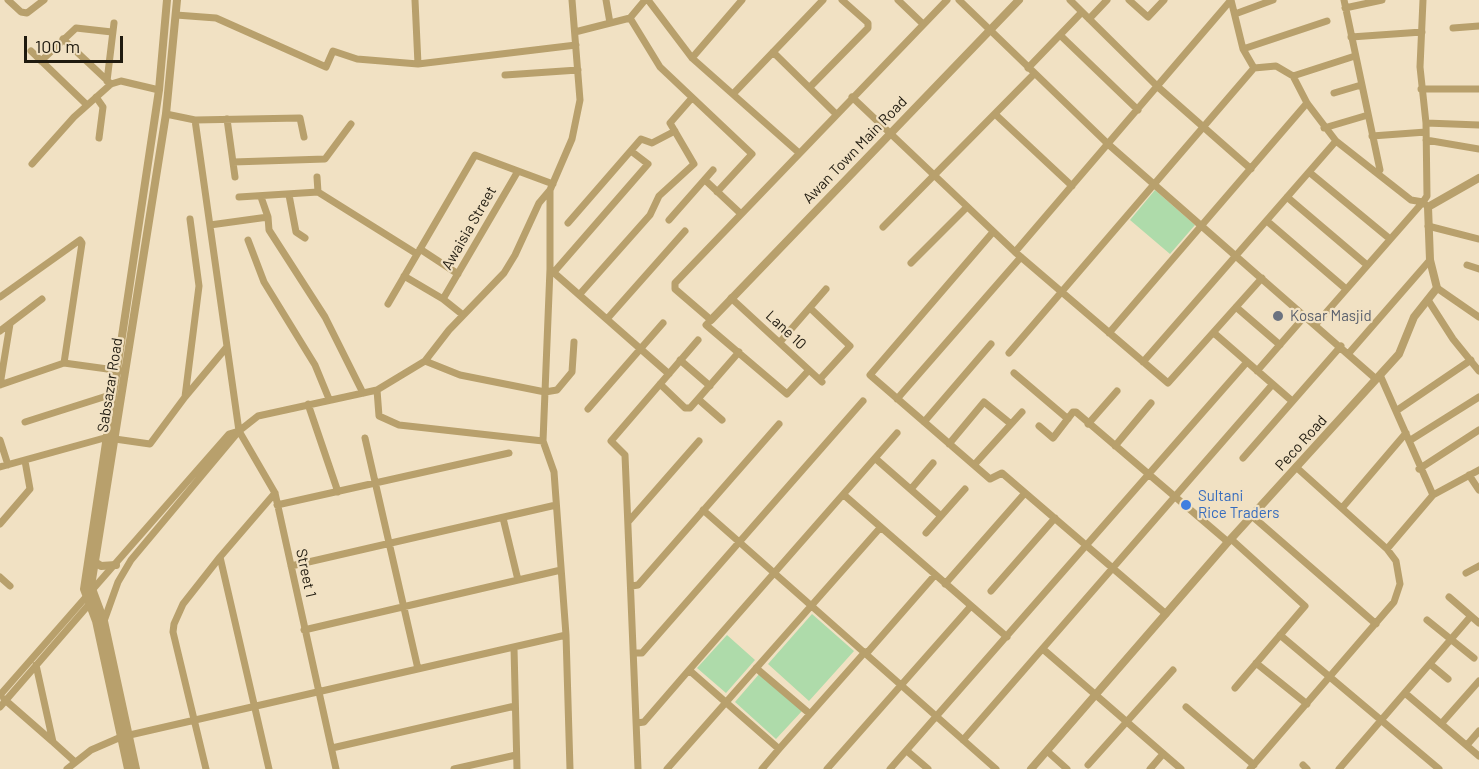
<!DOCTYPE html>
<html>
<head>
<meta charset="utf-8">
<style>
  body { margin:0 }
  #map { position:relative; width:1479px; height:769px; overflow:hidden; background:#f1e1c3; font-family:Barlow,sans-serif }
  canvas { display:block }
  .scale { position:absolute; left:24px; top:36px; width:99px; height:27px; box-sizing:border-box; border:3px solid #1f1a0f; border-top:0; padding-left:8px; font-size:18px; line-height:21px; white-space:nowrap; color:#1f1a0f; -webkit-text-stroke:4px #f1e1c3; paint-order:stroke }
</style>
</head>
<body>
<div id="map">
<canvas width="1479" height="769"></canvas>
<div class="scale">100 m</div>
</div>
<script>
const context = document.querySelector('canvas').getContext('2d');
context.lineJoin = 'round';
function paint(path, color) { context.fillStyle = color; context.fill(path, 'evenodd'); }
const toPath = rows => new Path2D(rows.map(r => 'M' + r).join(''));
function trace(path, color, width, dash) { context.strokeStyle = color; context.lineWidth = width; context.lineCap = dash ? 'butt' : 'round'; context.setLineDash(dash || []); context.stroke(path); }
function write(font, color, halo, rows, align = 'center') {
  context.font = font + ' Barlow,sans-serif'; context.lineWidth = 4.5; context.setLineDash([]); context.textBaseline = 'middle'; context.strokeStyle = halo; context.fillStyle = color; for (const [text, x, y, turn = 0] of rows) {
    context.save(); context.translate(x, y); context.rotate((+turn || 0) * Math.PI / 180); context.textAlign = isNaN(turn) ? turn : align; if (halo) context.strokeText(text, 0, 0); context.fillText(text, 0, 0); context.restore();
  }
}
const green = toPath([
  [1155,190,1195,225,1170,254,1130,220],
  [812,614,854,651,809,701,768,664],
  [727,635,755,660,726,693,697,668],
  [760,673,802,711,776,739,735,702]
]);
const minor = toPath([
  [8,0,21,12,27,13,44,0],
  [415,0,418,64],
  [606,0,610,23],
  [648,0,692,58,798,152],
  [898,0,923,24],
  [959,0,1108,144,1376,379],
  [1070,0,1158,87,1251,169],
  [1129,0,1148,17,1164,0],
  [1344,0,1380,170,1377,173],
  [1423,0,1420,67,1426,123,1427,196,1423,202,1425,204],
  [1345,8,1382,0],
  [1235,14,1273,0],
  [176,15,216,18,326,67,333,51,357,59,418,64,576,45],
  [630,18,660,67,752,154,717,192],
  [1089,19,1107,0],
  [1453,28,1479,26],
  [575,32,630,18,645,0],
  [1060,35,1138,110],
  [1351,37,1422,32],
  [63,39,111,84],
  [1243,49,1327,21],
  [31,51,87,105],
  [773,52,836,114],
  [692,58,742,0],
  [41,61,76,28,112,32],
  [1028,68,1082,12],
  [1254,68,1276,66,1293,76,1307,103,1336,141,1411,200,1423,202],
  [505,75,578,70],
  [1293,76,1355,56],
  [107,81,114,23],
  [810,87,868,28,868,23,842,0],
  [1421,89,1479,89],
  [1334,93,1361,85],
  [733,94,823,0],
  [96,97,103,107,99,138],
  [852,97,1015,252,1168,383,1262,278],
  [166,114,195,120,300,118,304,137],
  [995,114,1072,186],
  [227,119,235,177],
  [195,120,239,431,275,493,336,769],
  [1426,123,1479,125],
  [1324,128,1368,115],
  [1372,136,1426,132],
  [1426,140,1479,149],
  [233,162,325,159,351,124],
  [32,164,74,117,111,84,121,81,159,90],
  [1309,172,1390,239],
  [317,177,318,192],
  [705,180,740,213],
  [289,195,296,232,305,238],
  [239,197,318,192,417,254],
  [261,197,268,217,269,230,325,317,363,393],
  [1287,197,1367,265],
  [669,220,713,170],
  [1267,221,1346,289],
  [568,223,641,139,652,143,675,131],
  [210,225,268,217],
  [1428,226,1479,239],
  [883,227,1034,74],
  [993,232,870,375,990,479,1002,473,1166,614],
  [248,240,264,282,315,365,329,399],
  [420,249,458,274],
  [1015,252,1231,0],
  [911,263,967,207],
  [1467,265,1479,269],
  [552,271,669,374],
  [554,272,648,164,631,151],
  [404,276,443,299,463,315],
  [1437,288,1479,317],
  [579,295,650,215,659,196,694,164,670,123,691,99],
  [0,297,80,240,82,243,64,363],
  [731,298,822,382],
  [443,299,518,171],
  [1428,300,1453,339,1479,371],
  [388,304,475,155,553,184],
  [1236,307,1280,345],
  [810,308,850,346,820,379],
  [607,319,685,231],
  [1316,324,1423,202],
  [0,331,42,299],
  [1109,333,1307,103],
  [1214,333,1292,401],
  [780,342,826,289],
  [1009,353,1254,68,1243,49,1231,0],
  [1349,353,1430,260],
  [680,360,710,386],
  [425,361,460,375,545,392,557,390,572,372,574,342],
  [1143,362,1336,141],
  [809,370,787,394,706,325,711,320,675,289,675,283,947,0],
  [1257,371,1305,316],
  [1014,373,1068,419],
  [1380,375,1433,495],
  [660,384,685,408,690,408,698,399,722,420],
  [0,385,64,363,122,371],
  [0,385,10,324],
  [377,390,379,416,399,425,543,441],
  [185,397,226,348],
  [698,399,739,352],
  [897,399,1021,257],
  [308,404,338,492],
  [588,409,663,323],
  [1396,411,1471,360],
  [25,422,113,394],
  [924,422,991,344],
  [1088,424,1117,391],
  [1039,426,1053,438,1073,412,1076,412,1228,542],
  [365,438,418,669],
  [115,439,150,444,185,397,199,286,190,219],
  [0,440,8,465],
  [1409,441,1479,397],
  [949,444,984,402,1011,424],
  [1115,446,1151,403],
  [1243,458,1341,346],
  [876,459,941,516],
  [974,465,1022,412],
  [0,467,108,437],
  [1419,469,1479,430],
  [1469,475,1479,490],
  [911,489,933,463],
  [844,495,1007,637],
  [277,505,509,453],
  [1342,508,1406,433],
  [703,510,996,769],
  [1252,516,1376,624],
  [503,518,518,580],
  [628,522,699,441],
  [0,524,30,489,25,461],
  [926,533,965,489],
  [1231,539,1305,606,1235,688],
  [1387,549,1433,495,1479,470],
  [220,557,275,493],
  [291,566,556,505],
  [1466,573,1479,566],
  [0,577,10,586],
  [945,584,1025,493],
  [632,586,638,585,779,424],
  [991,591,1055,518],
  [1449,597,1479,623],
  [1427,620,1474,658],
  [104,621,118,582,131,560,239,431],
  [304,630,561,570],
  [1280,635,1439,769],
  [514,648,517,769],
  [1044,650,1181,769],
  [635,653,642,653,863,401],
  [866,654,935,575],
  [1256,663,1307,704],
  [1430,664,1448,679],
  [36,665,53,742,74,761],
  [756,668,810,714],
  [689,670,897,433],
  [1405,693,1479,756],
  [0,695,229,434,239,431,258,416,377,390,425,361,449,330,504,273,515,255,539,203,550,190],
  [4,699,52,741],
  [0,707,92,601],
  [1186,707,1254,765],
  [637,723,644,722,689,670,779,749,865,652],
  [1441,724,1479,681],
  [963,740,1272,385],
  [1467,745,1479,731],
  [332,748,515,706],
  [907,751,928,769],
  [1047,751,1067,769],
  [1088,765,1173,670],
  [1303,765,1307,769],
  [67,769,91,750,121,737,566,635],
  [206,769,173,632,174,624,183,604,220,557,269,769],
  [454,769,516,755],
  [570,769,566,635,554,472,543,441,550,269,550,190,572,139,580,100,572,0],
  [638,769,625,455,611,441,698,340],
  [667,769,880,528],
  [762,769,779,749],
  [827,769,971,606],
  [890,769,1247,362],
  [1150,769,1163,754],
  [1250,769,1394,602,1400,584,1396,561,1387,549,1296,467],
  [1339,769,1471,616]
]);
const tertiary = toPath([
  [711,320,1019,0],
  [95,562,101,566,116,565],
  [128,769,96,621,84,589,159,90,167,0],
  [136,769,104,621,91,586,166,114,177,0],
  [1031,769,1228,542,1399,354,1414,317,1437,288,1430,260,1428,207,1479,178]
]);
const markers = [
  [1278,316,6,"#6b7280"],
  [1186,505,6,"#3f7fe0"]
];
const streetNames = [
  ["Awan Town Main Road",855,150,-46],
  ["Awaisia Street",469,228,-60],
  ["Lane 10",786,330,43],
  ["Sabsazar Road",110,385,-81],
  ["Peco Road",1301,443,-48],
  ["Street 1",306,573,78]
];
const worshipNames = [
  ["Kosar Masjid",1290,316]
];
const shopNames = [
  ["Sultani",1198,496],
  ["Rice Traders",1198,513]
];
paint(green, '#aedbaa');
trace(minor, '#b8a06c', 7);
trace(tertiary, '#b8a06c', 8);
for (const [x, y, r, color] of markers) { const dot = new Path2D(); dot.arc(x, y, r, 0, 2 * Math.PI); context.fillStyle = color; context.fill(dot); trace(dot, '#f1e1c3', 2); }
write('15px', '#1f1a0f', '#f1e1c3', streetNames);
write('15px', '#5b616d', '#f1e1c3', worshipNames, 'left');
write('15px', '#366cbe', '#f1e1c3', shopNames, 'left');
</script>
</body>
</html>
